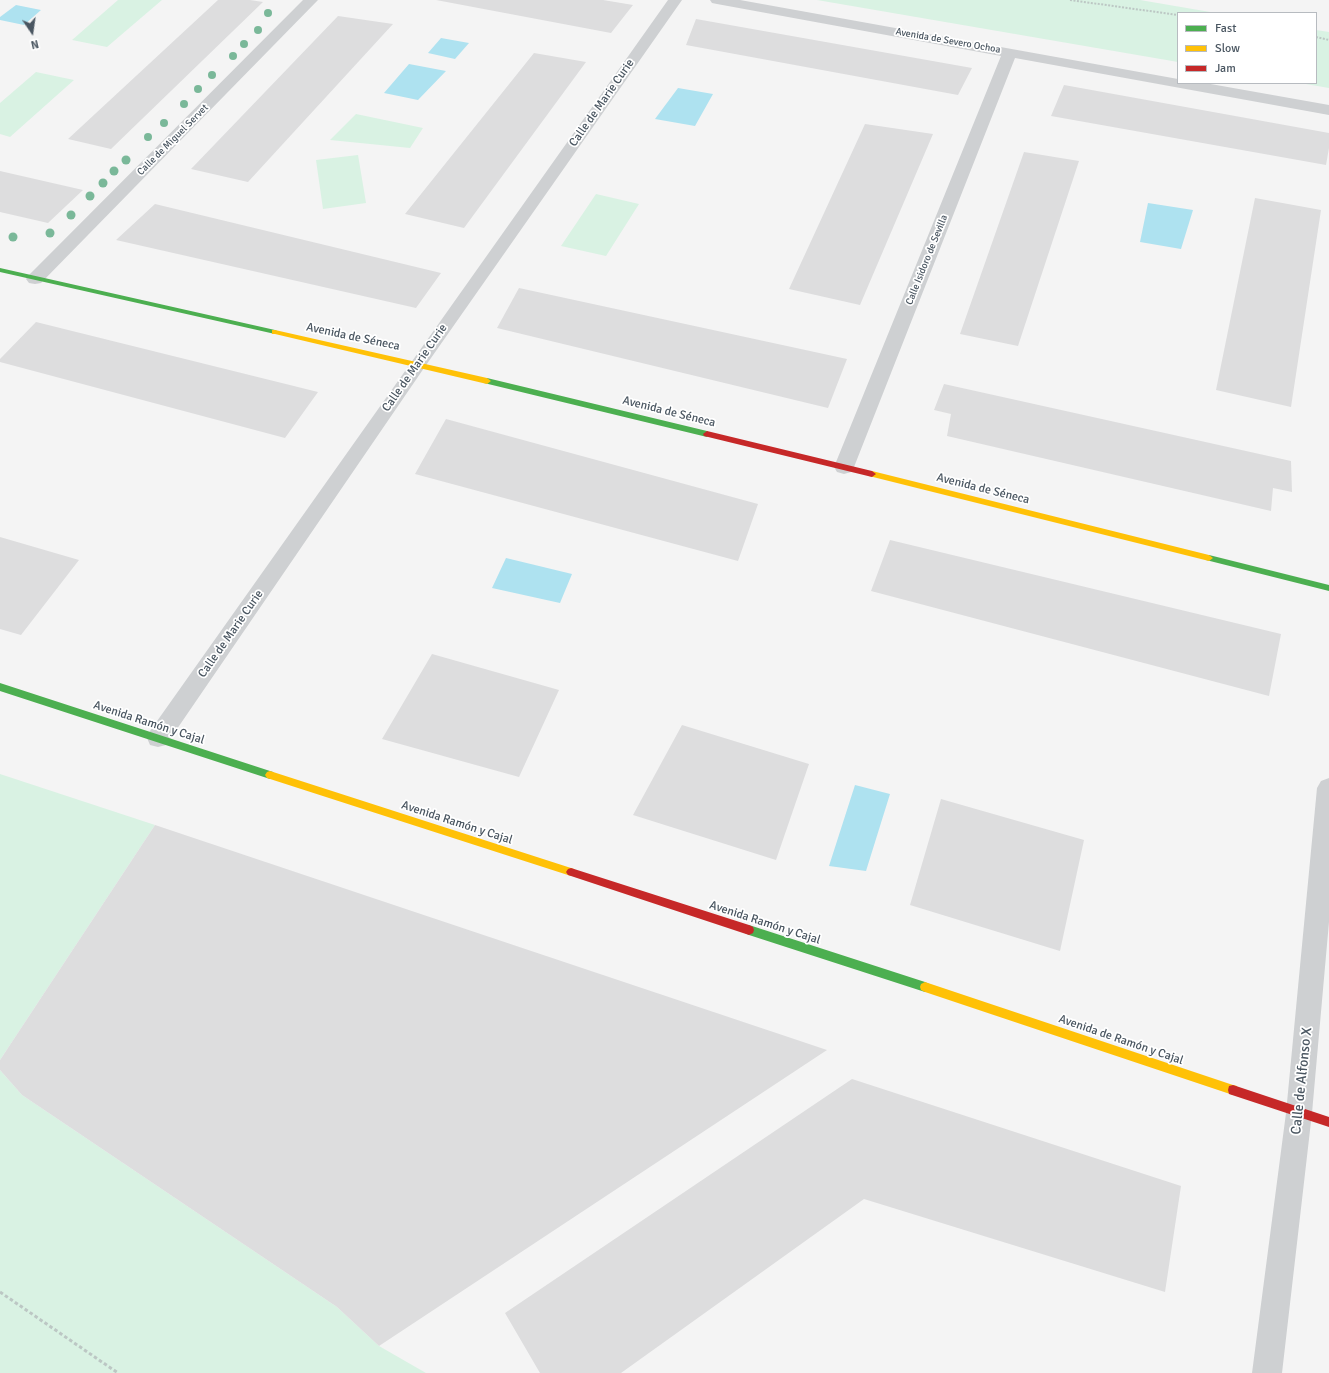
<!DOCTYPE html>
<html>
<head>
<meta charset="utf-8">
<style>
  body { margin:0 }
  #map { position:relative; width:1329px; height:1373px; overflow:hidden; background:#f4f4f4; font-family:Signika,sans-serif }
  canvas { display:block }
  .legend { position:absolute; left:1177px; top:12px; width:140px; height:72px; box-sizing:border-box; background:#fff; border:1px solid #b7bbc0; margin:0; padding:5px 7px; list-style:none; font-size:12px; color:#4a5661 }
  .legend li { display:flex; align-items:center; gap:8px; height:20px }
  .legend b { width:20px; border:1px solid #b7bbc0 }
  .north { position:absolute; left:12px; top:12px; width:40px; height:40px; -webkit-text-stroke:3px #fff; paint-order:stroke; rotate:167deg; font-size:11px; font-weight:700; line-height:16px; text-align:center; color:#4a5661 }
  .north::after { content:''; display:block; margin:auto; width:14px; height:18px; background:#4a5661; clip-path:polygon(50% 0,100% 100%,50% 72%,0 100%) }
</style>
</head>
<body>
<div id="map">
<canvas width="1329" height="1373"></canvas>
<ul class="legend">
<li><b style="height:5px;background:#4caf50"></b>Fast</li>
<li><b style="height:5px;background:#ffc107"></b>Slow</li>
<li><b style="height:5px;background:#c62828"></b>Jam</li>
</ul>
<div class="north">N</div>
</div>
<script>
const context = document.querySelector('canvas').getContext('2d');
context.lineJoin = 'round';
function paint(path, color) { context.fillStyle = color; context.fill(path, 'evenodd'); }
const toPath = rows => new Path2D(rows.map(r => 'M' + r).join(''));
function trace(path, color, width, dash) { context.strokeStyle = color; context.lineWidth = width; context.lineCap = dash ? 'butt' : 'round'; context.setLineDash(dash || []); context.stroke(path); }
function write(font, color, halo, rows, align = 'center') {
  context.font = font + ' Signika,sans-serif'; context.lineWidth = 3.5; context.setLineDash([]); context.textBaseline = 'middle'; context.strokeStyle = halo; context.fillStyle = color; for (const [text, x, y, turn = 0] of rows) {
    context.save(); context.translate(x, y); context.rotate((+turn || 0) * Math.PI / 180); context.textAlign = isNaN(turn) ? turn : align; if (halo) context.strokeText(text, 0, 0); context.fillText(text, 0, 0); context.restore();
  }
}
const green = toPath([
  [118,0,162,0,107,47,72,40],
  [817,0,1140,0,1216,13,1178,13,1178,62],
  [1316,30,1329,32,1329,88,1300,83,1316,83],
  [36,72,74,80,10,137,0,134,0,103],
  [356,114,423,128,410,148,330,140],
  [358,155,366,203,323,209,316,160],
  [596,194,639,204,606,256,561,246],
  [0,774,155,825,0,1060],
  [0,1070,22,1095,337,1307,379,1346,426,1373,0,1373]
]);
const water = toPath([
  [16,5,41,10,24,25,0,20,0,17],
  [441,38,469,43,455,59,428,53],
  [409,64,446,71,418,100,384,93],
  [678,88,713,94,695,126,655,119],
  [1148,203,1193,210,1181,249,1140,242],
  [506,558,572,574,560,603,492,588],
  [855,785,890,794,866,871,829,866]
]);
const building = toPath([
  [218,0,250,0,263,2,111,149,68,139],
  [436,0,603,0,633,5,611,33],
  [338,16,393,24,248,182,191,169],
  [696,19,972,68,958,95,686,45],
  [534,53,586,62,464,228,405,214],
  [1064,85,1329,133,1329,148,1326,165,1051,116],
  [865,124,933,134,860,305,789,289],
  [1024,152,1079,161,1018,346,960,334],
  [0,171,83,190,48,223,0,212],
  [1255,198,1321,210,1291,407,1216,390],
  [155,204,441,273,416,308,116,240],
  [519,288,847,359,828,408,497,328],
  [36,322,318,392,285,438,0,362,0,359],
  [944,384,1291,461,1292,492,1273,488,1271,511,947,436,951,414,934,410],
  [446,419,758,504,738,561,415,474],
  [0,537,79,560,21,635,0,629],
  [890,540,1281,634,1269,696,871,591],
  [432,654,559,690,519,777,382,739],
  [682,725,809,764,776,860,633,815],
  [941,799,1084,840,1060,951,910,905],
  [155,825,827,1050,379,1346,337,1307,22,1095,0,1070,0,1060],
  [852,1079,1181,1186,1165,1292,864,1199,621,1373,540,1373,505,1313]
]);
const pathFar1 = toPath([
  [1070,0,1178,15],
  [1316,37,1329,40]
]);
const path = toPath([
  [0,1292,118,1373]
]);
const street = toPath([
  [303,0,318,0,41,283,35,284,29,283,26,279,29,275,303,0],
  [668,0,682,0,424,368,166,745,158,747,150,745,147,738,150,731,668,0],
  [710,0,740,0,1178,79,1178,83,1205,83,1329,105,1329,115,1015,58,854,467,851,472,844,474,837,472,834,467,1001,56,717,4,712,3,710,0],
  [1329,778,1329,922,1312,1113,1282,1373,1252,1373,1286,1113,1317,788,1321,781,1329,778]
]);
const fast = toPath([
  [0,268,275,330,279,332,275,334,0,272,0,268],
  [487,378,707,431,711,434,707,437,484,383,483,381,487,378],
  [1209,555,1329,585,1329,591,1206,560,1205,558,1206,556,1209,555],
  [0,683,270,771,273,772,275,775,273,778,270,779,0,691,0,683],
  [749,925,925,982,929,984,930,987,929,990,925,992,749,935,745,933,744,930,745,927,749,925]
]);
const slow = toPath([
  [272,330,275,330,487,378,491,381,487,384,275,334,272,334,272,330],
  [872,471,1209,555,1213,558,1209,561,869,476,868,474,872,471],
  [270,771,571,868,574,869,576,872,574,875,571,876,267,778,265,775,267,772,270,771],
  [925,982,1233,1085,1237,1086,1238,1090,1237,1094,1233,1095,925,992,921,990,920,987,921,984,925,982]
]);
const jam = toPath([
  [707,431,872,471,876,474,872,477,704,436,703,434,707,431],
  [571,868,749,925,753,927,754,930,753,933,749,935,571,876,568,875,566,872,568,869,571,868],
  [1233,1085,1329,1117,1329,1127,1229,1094,1228,1090,1229,1086,1233,1085]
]);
const trees = [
  [268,13,4],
  [258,30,4],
  [244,44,4],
  [233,56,4],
  [212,75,4],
  [198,89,4],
  [184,104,4],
  [164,123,4],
  [148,137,4],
  [126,160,4.5],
  [114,171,4.5],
  [103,183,4.5],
  [90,196,4.5],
  [71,215,4.5],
  [50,233,4.5],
  [13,237,4.5]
];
const farStreetnames = [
  ["Avenida de Severo Ochoa",948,41,10],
  ["Calle de Miguel Servet",173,140,-45],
  ["Calle Isidoro de Sevilla",927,260,-68]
];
const streetNames = [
  ["Calle de Marie Curie",602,103,-55],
  ["Avenida de Séneca",353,337,12],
  ["Calle de Marie Curie",415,368,-55],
  ["Avenida de Séneca",669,412,14],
  ["Avenida de Séneca",983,489,14],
  ["Calle de Marie Curie",231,634,-55],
  ["Avenida Ramón y Cajal",149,723,18],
  ["Avenida Ramón y Cajal",457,823,18],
  ["Avenida Ramón y Cajal",765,923,18],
  ["Avenida de Ramón y Cajal",1121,1040,19]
];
const nearStreetnames = [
  ["Calle de Alfonso X",1302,1081,-84]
];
paint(green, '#d9f2e3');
paint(water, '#aee2f0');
paint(building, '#ddddde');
trace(pathFar1, '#bcc7c4', 2, [2, 1.5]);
trace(path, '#bcc7c4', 3, [3.5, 2.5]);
paint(street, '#ced0d2');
paint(fast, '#4caf50');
paint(slow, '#ffc107');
paint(jam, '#c62828');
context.fillStyle = '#7ab899';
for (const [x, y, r] of trees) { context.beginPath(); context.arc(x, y, r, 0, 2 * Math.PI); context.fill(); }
write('10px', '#4a5661', '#fff', farStreetnames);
write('12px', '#4a5661', '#fff', streetNames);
write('14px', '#4a5661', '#fff', nearStreetnames);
</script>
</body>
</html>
